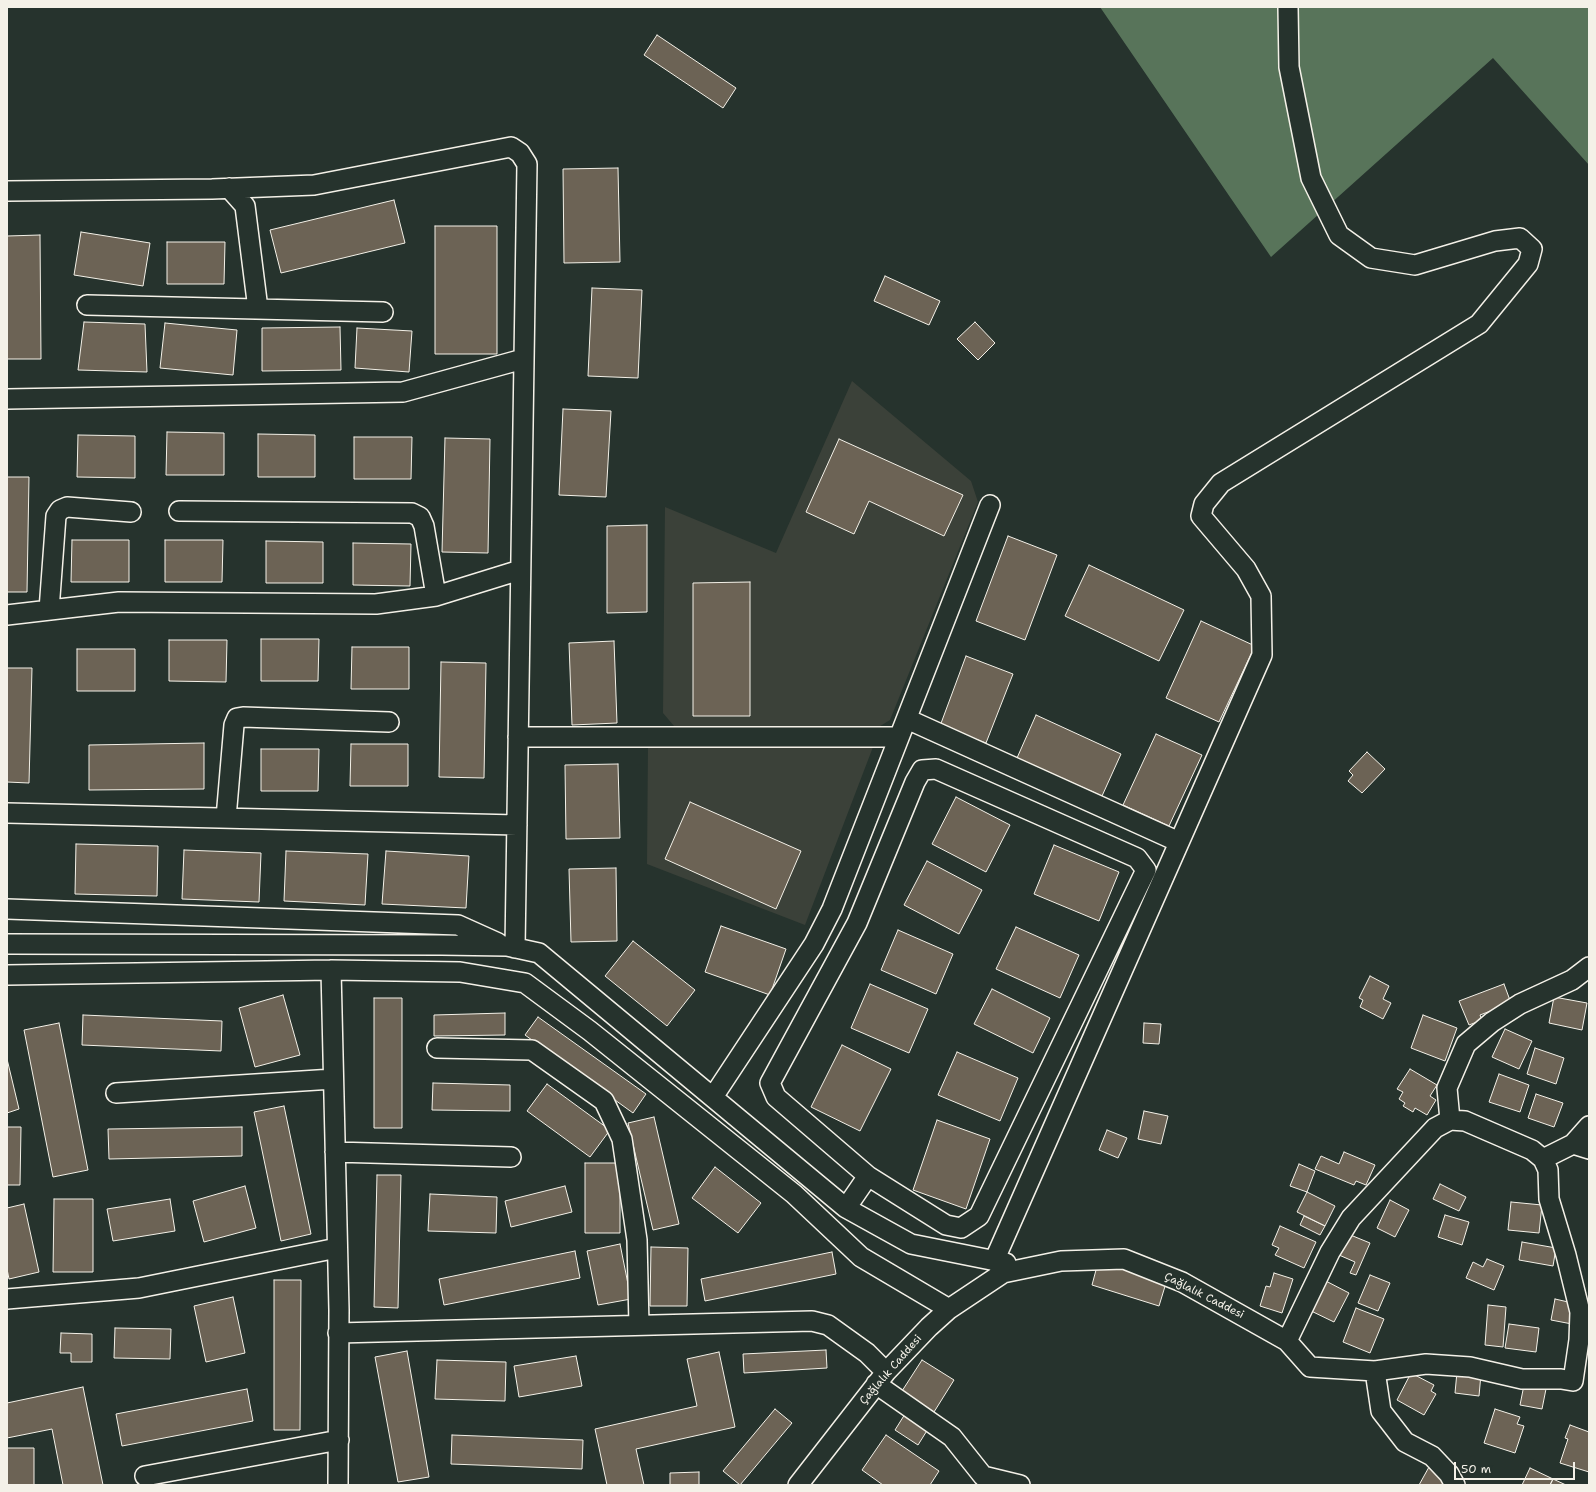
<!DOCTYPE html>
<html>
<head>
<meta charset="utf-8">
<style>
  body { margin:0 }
  #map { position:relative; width:1596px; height:1492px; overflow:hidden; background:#26332d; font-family:"Shantell Sans",sans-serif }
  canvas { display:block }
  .frame { position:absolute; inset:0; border:8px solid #f4f1e8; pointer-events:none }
  .scale { position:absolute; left:1454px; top:1462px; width:121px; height:18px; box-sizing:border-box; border:2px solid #f4f1e8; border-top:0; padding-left:5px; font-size:12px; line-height:14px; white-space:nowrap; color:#f4f1e8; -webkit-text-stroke:3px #26332d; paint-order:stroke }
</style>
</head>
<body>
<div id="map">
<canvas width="1596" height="1492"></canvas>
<div class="frame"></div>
<div class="scale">50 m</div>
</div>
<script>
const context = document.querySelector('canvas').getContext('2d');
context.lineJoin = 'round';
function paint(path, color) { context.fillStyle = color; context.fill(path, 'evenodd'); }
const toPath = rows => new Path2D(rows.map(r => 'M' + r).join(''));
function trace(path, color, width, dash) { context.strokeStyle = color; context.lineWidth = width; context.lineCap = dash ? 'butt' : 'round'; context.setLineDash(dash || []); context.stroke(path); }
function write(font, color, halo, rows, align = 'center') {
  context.font = font + ' "Shantell Sans",sans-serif'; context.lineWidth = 3.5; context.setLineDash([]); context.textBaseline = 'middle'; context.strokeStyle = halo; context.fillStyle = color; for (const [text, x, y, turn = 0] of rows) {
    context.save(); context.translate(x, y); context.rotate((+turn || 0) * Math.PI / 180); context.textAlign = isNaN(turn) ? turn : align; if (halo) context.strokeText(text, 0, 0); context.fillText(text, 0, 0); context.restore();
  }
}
const built = toPath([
  [852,381,971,481,978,502,890,720,877,728,674,726,663,713,665,507,776,553],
  [648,745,873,747,805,925,647,864]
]);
const green = toPath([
  [1100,7,1589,7,1589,165,1493,58,1271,257]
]);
const building = toPath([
  [657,35,736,88,723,108,644,55,657,35],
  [618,168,620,262,564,263,563,169,618,168],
  [394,200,405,243,281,273,270,230,394,200],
  [435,226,497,226,497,354,435,354,435,226],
  [81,232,150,243,143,286,74,275,81,232],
  [40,235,41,359,7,359,7,236,40,235],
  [167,242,225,242,224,284,167,284,167,242],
  [885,276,940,301,929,325,874,301,885,276],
  [592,288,642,290,638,378,588,376,592,288],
  [84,322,145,324,147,372,78,370,84,322],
  [975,322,995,343,978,360,957,339,975,322],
  [165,323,237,330,233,375,160,368,165,323],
  [340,327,341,370,262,371,262,328,340,327],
  [357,328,412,331,409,372,355,368,357,328],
  [563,409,611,411,606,497,559,495,563,409],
  [167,432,224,433,224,475,166,475,167,432],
  [258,434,315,435,315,477,258,477,258,434],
  [78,435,135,436,135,478,77,477,78,435],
  [354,437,412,437,411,479,354,479,354,437],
  [445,438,490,439,488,553,442,552,445,438],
  [839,439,963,495,944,536,869,501,854,534,806,512,839,439],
  [7,477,29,477,27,592,7,592,7,477],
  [647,525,647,612,607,613,607,526,647,525],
  [1008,536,1057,555,1025,640,976,621,1008,536],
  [72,540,129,540,129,582,71,582,72,540],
  [165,540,223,540,222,582,165,582,165,540],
  [266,541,323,542,323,583,266,583,266,541],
  [353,543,411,544,410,586,353,585,353,543],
  [1089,565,1184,610,1159,661,1065,616,1089,565],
  [750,582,750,716,693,716,693,583,750,582],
  [1201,621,1255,646,1219,722,1166,698,1201,621],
  [261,639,319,639,318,681,261,681,261,639],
  [169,640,227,640,226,682,169,681,169,640],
  [614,641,617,723,572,725,569,643,614,641],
  [352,647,409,647,409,689,351,689,352,647],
  [77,649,135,649,135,691,77,691,77,649],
  [966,656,1013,674,986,743,940,726,966,656],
  [441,662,486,663,484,778,439,777,441,662],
  [7,668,32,668,29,783,7,782,7,668],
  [1036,715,1121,754,1102,796,1017,758,1036,715],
  [1156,734,1202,755,1169,826,1123,805,1156,734],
  [204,743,204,789,89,790,89,745,204,743],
  [351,744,408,744,408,786,350,786,351,744],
  [261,749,319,749,318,791,261,791,261,749],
  [1367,752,1385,769,1362,793,1348,781,1353,775,1349,771,1367,752],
  [618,764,620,838,566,839,565,765,618,764],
  [956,797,1010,825,986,872,932,844,956,797],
  [690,802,801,851,776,909,665,859,690,802],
  [76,844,158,846,157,896,75,894,76,844],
  [1054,845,1119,872,1099,921,1034,894,1054,845],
  [184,850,261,853,259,902,182,899,184,850],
  [286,851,368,854,365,905,284,901,286,851],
  [386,851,469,856,466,908,382,904,386,851],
  [927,861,982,890,959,934,904,905,927,861],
  [616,868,617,941,571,942,569,869,616,868],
  [721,926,786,949,770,995,705,972,721,926],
  [1016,927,1079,955,1060,998,996,969,1016,927],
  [898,930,953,954,936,994,881,970,898,930],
  [633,941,695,990,667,1026,605,976,633,941],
  [1370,976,1389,986,1383,999,1391,1003,1383,1019,1360,1007,1363,1000,1359,998,1370,976],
  [870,984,928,1009,909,1053,851,1028,870,984],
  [1504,984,1511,1003,1480,1015,1482,1020,1469,1025,1459,1001,1504,984],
  [992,989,1050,1018,1033,1053,974,1024,992,989],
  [283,995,300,1055,255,1067,239,1008,283,995],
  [1554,997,1587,1003,1582,1030,1549,1023,1554,997],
  [374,998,402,998,402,1128,374,1128,374,998],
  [505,1013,505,1035,434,1036,434,1015,505,1013],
  [83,1015,222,1021,221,1051,82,1045,83,1015],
  [1423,1015,1457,1028,1445,1061,1411,1048,1423,1015],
  [538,1017,646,1094,633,1113,525,1035,538,1017],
  [59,1023,88,1170,53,1177,24,1030,59,1023],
  [1144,1023,1161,1024,1159,1044,1143,1043,1144,1023],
  [1505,1029,1532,1041,1519,1069,1492,1057,1505,1029],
  [842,1045,891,1069,860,1131,811,1107,842,1045],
  [1535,1048,1564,1058,1556,1084,1527,1074,1535,1048],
  [957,1052,1018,1078,1000,1121,938,1095,957,1052],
  [7,1059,19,1109,7,1113,7,1059],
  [1410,1069,1437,1085,1430,1096,1436,1100,1427,1115,1415,1108,1413,1112,1403,1106,1405,1103,1399,1099,1403,1092,1397,1089,1410,1069],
  [1499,1074,1529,1085,1520,1112,1489,1102,1499,1074],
  [433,1083,510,1085,510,1111,432,1110,433,1083],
  [547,1084,610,1130,590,1157,527,1111,547,1084],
  [1536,1094,1563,1103,1554,1127,1528,1118,1536,1094],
  [284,1106,311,1234,281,1241,254,1112,284,1106],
  [1144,1111,1168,1116,1161,1144,1138,1139,1144,1111],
  [654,1117,679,1224,653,1230,628,1123,654,1117],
  [937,1120,990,1139,966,1209,913,1190,937,1120],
  [7,1127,21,1127,20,1185,7,1185,7,1127],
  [242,1127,242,1156,109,1159,108,1129,242,1127],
  [1107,1130,1127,1138,1118,1158,1099,1150,1107,1130],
  [1344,1152,1375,1165,1366,1185,1356,1181,1354,1185,1315,1169,1321,1156,1339,1164,1344,1152],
  [585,1163,620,1163,620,1233,585,1233,585,1163],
  [1299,1164,1315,1171,1307,1192,1290,1186,1299,1164],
  [715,1167,761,1203,738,1233,692,1198,715,1167],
  [377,1175,401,1175,398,1308,374,1307,377,1175],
  [1440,1184,1466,1197,1459,1211,1433,1199,1440,1184],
  [245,1186,256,1228,204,1242,193,1201,245,1186],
  [565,1186,572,1212,511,1227,505,1201,565,1186],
  [1307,1192,1335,1206,1325,1226,1297,1212,1307,1192],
  [430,1194,497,1197,496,1233,428,1231,430,1194],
  [54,1199,93,1199,93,1272,53,1272,54,1199],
  [170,1199,175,1231,113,1241,107,1209,170,1199],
  [1390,1200,1409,1210,1395,1237,1377,1228,1390,1200],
  [1511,1202,1542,1205,1539,1233,1508,1230,1511,1202],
  [24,1204,39,1272,9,1279,7,1269,7,1208,24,1204],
  [1445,1215,1469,1222,1462,1245,1438,1237,1445,1215],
  [1304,1216,1325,1226,1320,1235,1300,1225,1304,1216],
  [1280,1226,1316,1242,1304,1268,1275,1255,1279,1248,1272,1245,1280,1226],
  [1348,1234,1370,1243,1356,1275,1350,1273,1355,1262,1339,1255,1348,1234],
  [1522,1242,1556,1248,1553,1266,1519,1260,1522,1242],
  [620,1244,631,1299,598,1305,587,1251,620,1244],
  [651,1247,688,1248,687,1306,650,1306,651,1247],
  [575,1251,580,1278,444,1305,439,1279,575,1251],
  [832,1252,836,1274,705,1301,701,1279,832,1252],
  [1487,1259,1504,1266,1494,1290,1466,1278,1473,1262,1483,1267,1487,1259],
  [1094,1260,1166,1283,1159,1306,1092,1285,1096,1270,1092,1268,1094,1260],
  [1274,1273,1293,1279,1282,1313,1260,1306,1266,1286,1270,1287,1274,1273],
  [1370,1275,1390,1283,1378,1311,1358,1303,1370,1275],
  [1322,1279,1349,1293,1334,1322,1307,1309,1322,1279],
  [274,1280,301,1280,300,1430,274,1430,274,1280],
  [233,1297,245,1353,206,1362,194,1306,233,1297],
  [1555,1299,1577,1304,1572,1324,1551,1320,1555,1299],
  [1488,1305,1506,1307,1503,1347,1485,1345,1488,1305],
  [1356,1308,1384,1319,1370,1353,1343,1342,1356,1308],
  [1509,1324,1539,1328,1536,1352,1505,1348,1509,1324],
  [115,1328,171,1329,170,1359,114,1358,115,1328],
  [61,1333,92,1334,92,1362,71,1362,71,1353,60,1353,61,1333],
  [826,1350,827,1368,744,1373,743,1354,826,1350],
  [407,1351,429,1477,398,1482,375,1357,407,1351],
  [719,1352,735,1427,636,1449,644,1485,607,1485,595,1429,697,1406,687,1359,719,1352],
  [576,1356,582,1386,519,1397,514,1366,576,1356],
  [437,1360,506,1362,505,1401,435,1399,437,1360],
  [922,1360,954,1380,934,1412,902,1391,922,1360],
  [1457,1372,1481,1374,1479,1396,1455,1393,1457,1372],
  [1411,1373,1434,1385,1431,1391,1436,1394,1424,1415,1397,1400,1411,1373],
  [1524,1385,1546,1389,1542,1409,1520,1405,1524,1385],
  [83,1387,103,1485,63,1485,52,1429,7,1438,7,1403,83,1387],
  [247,1389,253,1421,122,1446,116,1414,247,1389],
  [775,1409,792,1423,740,1485,723,1471,775,1409],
  [1495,1409,1520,1417,1517,1424,1524,1426,1515,1453,1484,1443,1495,1409],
  [905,1414,928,1429,918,1445,895,1430,905,1414],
  [1570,1425,1589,1432,1589,1472,1560,1463,1568,1439,1565,1438,1570,1425],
  [452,1435,583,1440,582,1469,451,1464,452,1435],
  [886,1435,939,1471,930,1485,883,1485,862,1470,886,1435],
  [7,1448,34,1448,34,1485,7,1485,7,1448],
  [1429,1467,1452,1480,1449,1485,1419,1485,1429,1467],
  [1530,1468,1553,1479,1550,1485,1522,1485,1530,1468],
  [699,1472,699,1485,670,1485,670,1473,699,1472],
  [1553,1479,1566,1485,1550,1485,1553,1479]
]);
const minor = toPath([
  [229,188,245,206,258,309],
  [7,191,212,189,314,185,511,147,520,153,527,164,515,948],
  [87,305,383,312],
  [7,399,403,392,523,359],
  [179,511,412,513,420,517,424,526,436,596],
  [49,610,56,516,60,510,67,507,131,512],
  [7,615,119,602,376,604,436,596,520,570],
  [907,719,1179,842],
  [518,737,899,737],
  [936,769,1137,858,1146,870,979,1216,961,1228,946,1225,868,1176,776,1097,770,1083,857,923,915,782,922,770,936,769],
  [7,813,517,825],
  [226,818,234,725,237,718,243,717,389,722],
  [7,909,458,925,498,943],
  [7,944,441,945,507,946,539,953,846,1208,911,1244,1006,1263],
  [331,970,339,1310,338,1485],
  [7,975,331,970,460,972,525,983,590,1031,794,1194,861,1257,949,1309],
  [437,1048,532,1050,604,1101,622,1139,637,1240,639,1325],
  [116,1093,333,1079],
  [713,1097,814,944,832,909,990,505],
  [1450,1120,1447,1088,1466,1044,1492,1022,1520,1004,1572,980,1589,967],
  [1573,1144,1589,1126],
  [335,1152,511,1157],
  [1543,1159,1573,1144,1589,1149],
  [846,1208,868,1176],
  [994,1261,1262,655,1261,596,1246,569,1201,516,1204,504,1221,483,1479,324,1528,264,1532,249,1520,238,1495,241,1415,265,1371,258,1339,235,1311,178,1289,67,1288,7],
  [7,1299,139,1288,337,1248],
  [338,1333,812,1321,828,1325,867,1353,886,1372],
  [1375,1371,1381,1411,1405,1442,1432,1456,1449,1474,1455,1485],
  [876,1384,952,1437,983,1476,993,1485],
  [145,1476,339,1440],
  [983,1476,1020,1485],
  [798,1485,886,1372,929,1327,949,1309,1003,1273,1061,1261,1124,1259,1182,1282,1287,1341,1310,1367,1375,1371,1426,1364,1470,1367,1522,1379,1561,1379,1573,1381,1579,1340,1580,1312,1566,1255,1549,1199,1548,1170,1543,1159,1532,1150,1465,1121,1450,1120,1435,1128,1351,1218,1330,1252,1287,1341]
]);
const streetNames = [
  ["Çağlalık Caddesi",1204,1296,27],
  ["Çağlalık Caddesi",891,1370,-49]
];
paint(built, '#3b4139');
paint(green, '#58745a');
paint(building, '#6c6355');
trace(building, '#f4f1e8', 1);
trace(minor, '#f4f1e8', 22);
trace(minor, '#26332d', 19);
write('11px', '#f4f1e8', '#26332d', streetNames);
</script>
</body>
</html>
